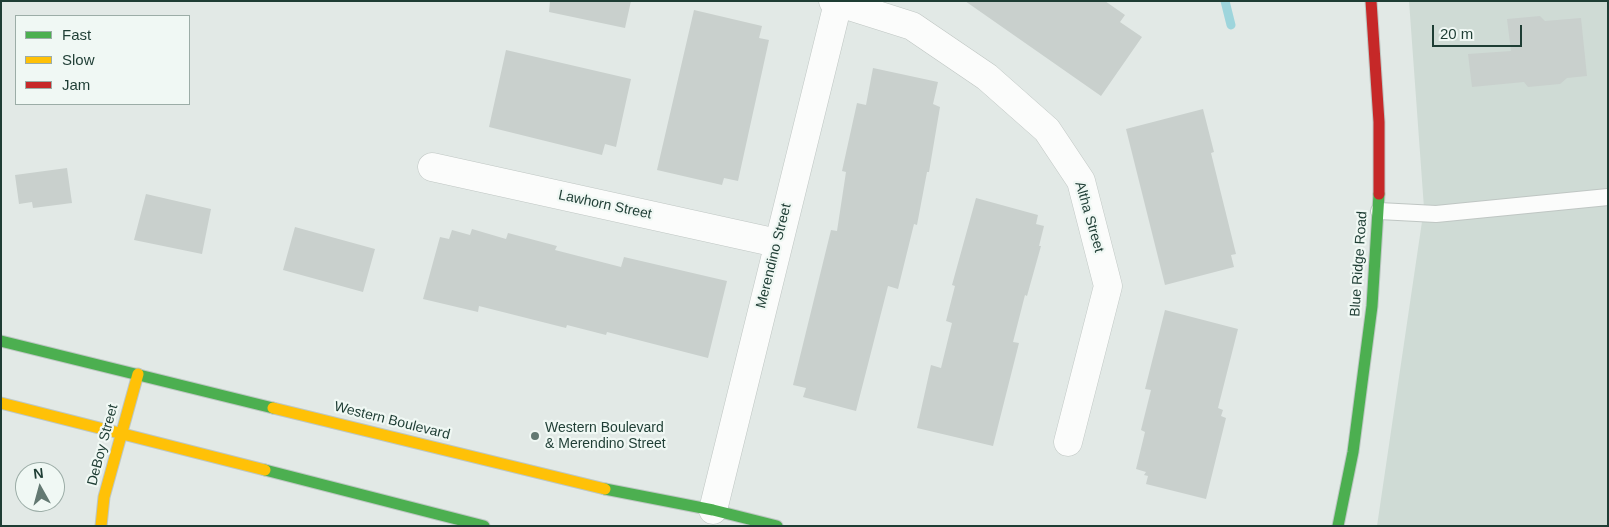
<!DOCTYPE html>
<html>
<head>
<meta charset="utf-8">
<style>
  body { margin:0 }
  #map { position:relative; width:1609px; height:527px; overflow:hidden; background:#e2e9e6; font-family:Arial,sans-serif }
  canvas { display:block }
  .frame { position:absolute; inset:0; border:2px solid #1e3d34; pointer-events:none }
  .legend { position:absolute; left:15px; top:15px; width:175px; height:90px; box-sizing:border-box; background:#f0f8f4; border:1px solid #9cada7; margin:0; padding:6px 9px; list-style:none; font-size:15px; color:#1e3d34 }
  .legend li { display:flex; align-items:center; gap:10px; height:25px }
  .legend b { width:25px; border:1px solid #9cada7 }
  .north { position:absolute; left:15px; top:462px; width:50px; height:50px; box-sizing:border-box; background:#f0f8f4; border:1px solid #9cada7; border-radius:50%; rotate:353deg; font-size:14px; font-weight:700; line-height:20px; text-align:center; color:#1e3d34 }
  .north::after { content:''; display:block; margin:auto; width:18px; height:22px; background:#637972; clip-path:polygon(50% 0,100% 100%,50% 72%,0 100%) }
  .scale { position:absolute; left:1432px; top:25px; width:90px; height:22px; box-sizing:border-box; border:2px solid #1e3d34; border-top:0; padding-left:6px; font-size:15px; line-height:18px; white-space:nowrap; color:#1e3d34; -webkit-text-stroke:4px #f0f8f4; paint-order:stroke }
</style>
</head>
<body>
<div id="map">
<canvas width="1609" height="527"></canvas>
<div class="frame"></div>
<ul class="legend">
<li><b style="height:6px;background:#4caf50"></b>Fast</li>
<li><b style="height:6px;background:#ffc107"></b>Slow</li>
<li><b style="height:6px;background:#c62828"></b>Jam</li>
</ul>
<div class="north">N</div>
<div class="scale">20 m</div>
</div>
<script>
const context = document.querySelector('canvas').getContext('2d');
context.lineJoin = 'round';
function paint(path, color) { context.fillStyle = color; context.fill(path, 'evenodd'); }
const toPath = rows => new Path2D(rows.map(r => 'M' + r).join(''));
function trace(path, color, width, dash) { context.strokeStyle = color; context.lineWidth = width; context.lineCap = dash ? 'butt' : 'round'; context.setLineDash(dash || []); context.stroke(path); }
function write(font, color, halo, rows, align = 'center') {
  context.font = font + ' Arial,sans-serif'; context.lineWidth = 4.5; context.setLineDash([]); context.textBaseline = 'middle'; context.strokeStyle = halo; context.fillStyle = color; for (const [text, x, y, turn = 0] of rows) {
    context.save(); context.translate(x, y); context.rotate((+turn || 0) * Math.PI / 180); context.textAlign = isNaN(turn) ? turn : align; if (halo) context.strokeText(text, 0, 0); context.fillText(text, 0, 0); context.restore();
  }
}
const built = toPath([
  [1409,1,1608,1,1608,526,1377,526,1424,208]
]);
const stream = toPath([
  [1225,1,1231,25]
]);
const building = toPath([
  [550,1,631,1,625,28,549,12],
  [965,1,1105,1,1125,15,1120,22,1142,37,1101,96],
  [694,10,762,26,759,38,769,40,738,181,724,178,722,185,657,170],
  [1540,16,1545,21,1581,18,1587,76,1567,78,1560,84,1528,87,1524,82,1472,87,1468,54,1511,51,1507,19],
  [506,50,631,79,616,147,605,144,602,155,489,127],
  [873,68,938,82,933,104,940,107,929,172,927,172,917,225,914,224,898,289,888,286,856,411,803,397,806,388,793,385,831,230,837,231,846,172,842,171,857,103,866,105],
  [1203,109,1214,152,1211,153,1236,254,1231,255,1234,267,1165,285,1126,129],
  [67,168,72,203,33,208,32,202,19,204,15,175],
  [146,194,211,209,202,254,134,240],
  [976,198,1038,215,1036,224,1044,226,1039,246,1041,246,1027,296,1025,295,1013,342,1019,343,993,446,917,428,931,365,941,368,952,323,946,321,955,286,952,285],
  [295,227,375,249,363,292,283,270],
  [472,229,506,239,508,233,557,246,555,250,621,267,624,257,727,281,708,358,607,332,606,335,567,325,566,328,479,306,478,312,423,299,440,237,449,239,452,230,470,235],
  [1165,310,1238,329,1218,408,1223,410,1221,416,1226,418,1206,499,1146,484,1148,476,1144,475,1146,472,1136,469,1145,432,1141,430,1151,390,1145,389]
]);
const lane = toPath([
  [1379,211,1436,214,1608,197]
]);
const street = toPath([
  [833,1,912,26,987,77,1047,130,1081,181,1108,286,1068,442],
  [432,167,777,243],
  [713,510,838,3]
]);
const fast = toPath([
  [1,341,273,408],
  [265,470,484,526],
  [605,489,713,510,777,526],
  [1338,526,1353,452,1372,306,1379,194]
]);
const slow = toPath([
  [1,403,265,470],
  [273,408,605,489],
  [101,526,104,497,138,374]
]);
const jam = toPath([
  [1371,1,1379,122,1379,194]
]);
const markers = [
  [535,436,5,"#637972"]
];
const streetNames = [
  ["Lawhorn Street",605,205,12],
  ["Altha Street",1089,217,74],
  ["Merendino Street",774,256,-76],
  ["Blue Ridge Road",1359,264,-86],
  ["Western Boulevard",392,421,14],
  ["DeBoy Street",103,445,-75]
];
const poiNames = [
  ["Western Boulevard",545,428],
  ["& Merendino Street",545,444]
];
paint(built, '#cfdbd5');
trace(stream, '#9ed5dc', 9);
paint(building, '#c9d0cd');
trace(lane, '#bfc6c3', 18);
trace(street, '#bfc6c3', 29);
trace(fast, '#bdc7c3', 13);
trace(slow, '#bdc7c3', 13);
trace(jam, '#bdc7c3', 13);
trace(lane, '#fbfcfb', 16);
trace(street, '#fbfcfb', 28);
trace(fast, '#4caf50', 11);
trace(slow, '#ffc107', 11);
trace(jam, '#c62828', 11);
for (const [x, y, r, color] of markers) { const dot = new Path2D(); dot.arc(x, y, r, 0, 2 * Math.PI); context.fillStyle = color; context.fill(dot); trace(dot, '#f0f8f4', 2); }
write('14px', '#1e3d34', '#f0f8f4', streetNames);
write('14px', '#1e3d34', '#f0f8f4', poiNames, 'left');
</script>
</body>
</html>
